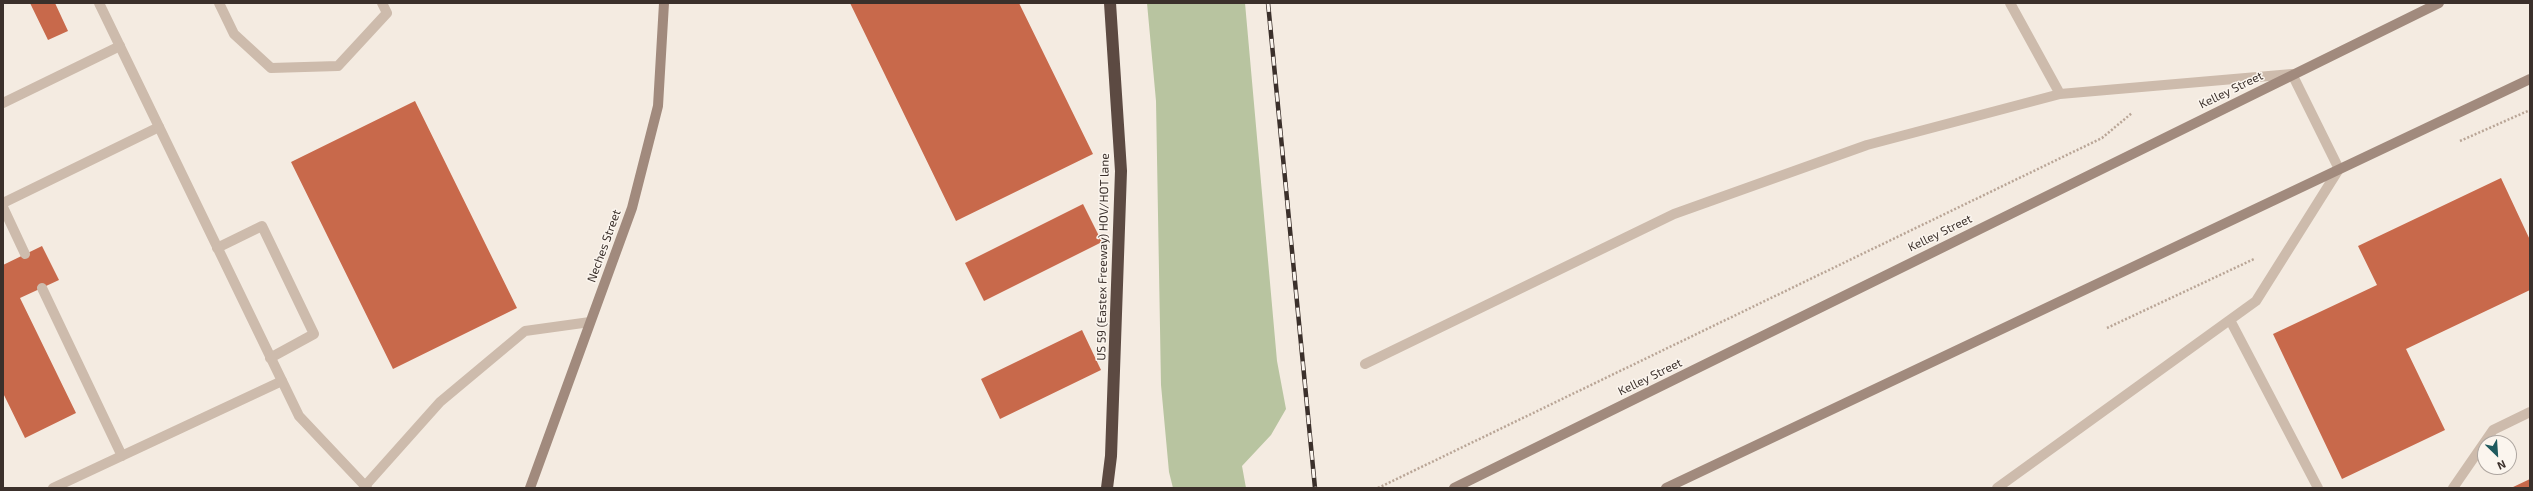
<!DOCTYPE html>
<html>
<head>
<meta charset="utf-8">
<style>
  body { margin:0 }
  #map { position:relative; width:2533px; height:491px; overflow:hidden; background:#f4ebe1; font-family:"Exo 2",sans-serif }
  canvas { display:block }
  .frame { position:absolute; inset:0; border:4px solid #3b302b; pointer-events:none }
  .north { position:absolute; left:2477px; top:435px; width:40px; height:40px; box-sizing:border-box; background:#fbf5ee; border:1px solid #aea6a0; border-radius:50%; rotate:155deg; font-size:11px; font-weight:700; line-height:16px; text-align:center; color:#3b302b }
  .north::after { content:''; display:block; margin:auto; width:14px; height:18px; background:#1f5a5e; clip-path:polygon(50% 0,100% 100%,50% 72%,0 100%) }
</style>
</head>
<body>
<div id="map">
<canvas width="2533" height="491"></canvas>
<div class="frame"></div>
<div class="north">N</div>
</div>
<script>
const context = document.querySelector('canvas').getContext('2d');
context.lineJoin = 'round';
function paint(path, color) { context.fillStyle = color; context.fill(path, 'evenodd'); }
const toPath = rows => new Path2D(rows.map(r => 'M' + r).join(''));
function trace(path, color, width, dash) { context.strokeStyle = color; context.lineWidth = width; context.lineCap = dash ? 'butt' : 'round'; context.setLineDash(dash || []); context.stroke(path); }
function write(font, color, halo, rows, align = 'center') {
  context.font = font + ' "Exo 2",sans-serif'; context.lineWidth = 3; context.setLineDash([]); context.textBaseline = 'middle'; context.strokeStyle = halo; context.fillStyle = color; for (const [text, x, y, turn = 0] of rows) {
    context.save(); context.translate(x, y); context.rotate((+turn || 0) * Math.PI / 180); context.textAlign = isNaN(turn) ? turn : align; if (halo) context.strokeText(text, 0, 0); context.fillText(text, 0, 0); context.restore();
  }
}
const green = toPath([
  [1147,3,1245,3,1277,361,1286,409,1271,435,1242,466,1246,488,1173,488,1169,472,1161,385,1156,101]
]);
const building = toPath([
  [30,3,55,3,68,31,48,40],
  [850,3,1019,3,1093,154,956,221],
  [415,101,517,308,393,369,291,162],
  [2501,178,2530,240,2530,290,2406,349,2445,430,2342,479,2273,334,2377,285,2358,246],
  [1083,204,1102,242,984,301,965,263],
  [42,246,59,280,20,298,76,413,25,438,3,393,3,265],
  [1082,330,1101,370,1000,419,981,379],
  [2530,479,2530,488,2511,488]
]);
const path = toPath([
  [2460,141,2530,110],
  [2107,328,2254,259],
  [1378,488,2102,138,2132,113]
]);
const service = toPath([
  [219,3,234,34,271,68,338,66,387,13,382,3],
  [2010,3,2060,94],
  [3,103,120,46],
  [3,203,159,127],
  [3,207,25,254],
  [217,248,262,226,314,334,270,358],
  [42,288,122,456],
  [2230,320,2318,488],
  [1365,364,1674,214,1867,145,2060,94,2292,74,2339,169,2256,301,1997,488],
  [365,486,440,402,525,331,590,322],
  [53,488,282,381],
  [2453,488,2493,430,2530,412]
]);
const minor = toPath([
  [99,3,299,416,367,488]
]);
const secondary = toPath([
  [530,488,632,208,658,106,664,3],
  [1454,488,2439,3],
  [1666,488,2530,79]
]);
const motorway = toPath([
  [1107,488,1111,456,1121,171,1110,3]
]);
const rail = toPath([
  [1268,3,1315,488]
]);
const streetNames = [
  ["Kelley Street",2231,90,-26],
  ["Kelley Street",1940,233,-26],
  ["Neches Street",604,246,-70],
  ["US 59 (Eastex Freeway) HOV/HOT lane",1103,257,-89],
  ["Kelley Street",1650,377,-26]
];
paint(green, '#b8c4a0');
paint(building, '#c8694b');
trace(path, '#b9a596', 2.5, [2, 2]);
trace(service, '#cdbbac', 10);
trace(minor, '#cdbbac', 10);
trace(secondary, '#a18a7d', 10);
trace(motorway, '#5c4a42', 12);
trace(rail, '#3b302b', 4.5);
trace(rail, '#fbf5ee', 3, [9]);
write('12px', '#3b302b', '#fbf5ee', streetNames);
</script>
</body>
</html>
